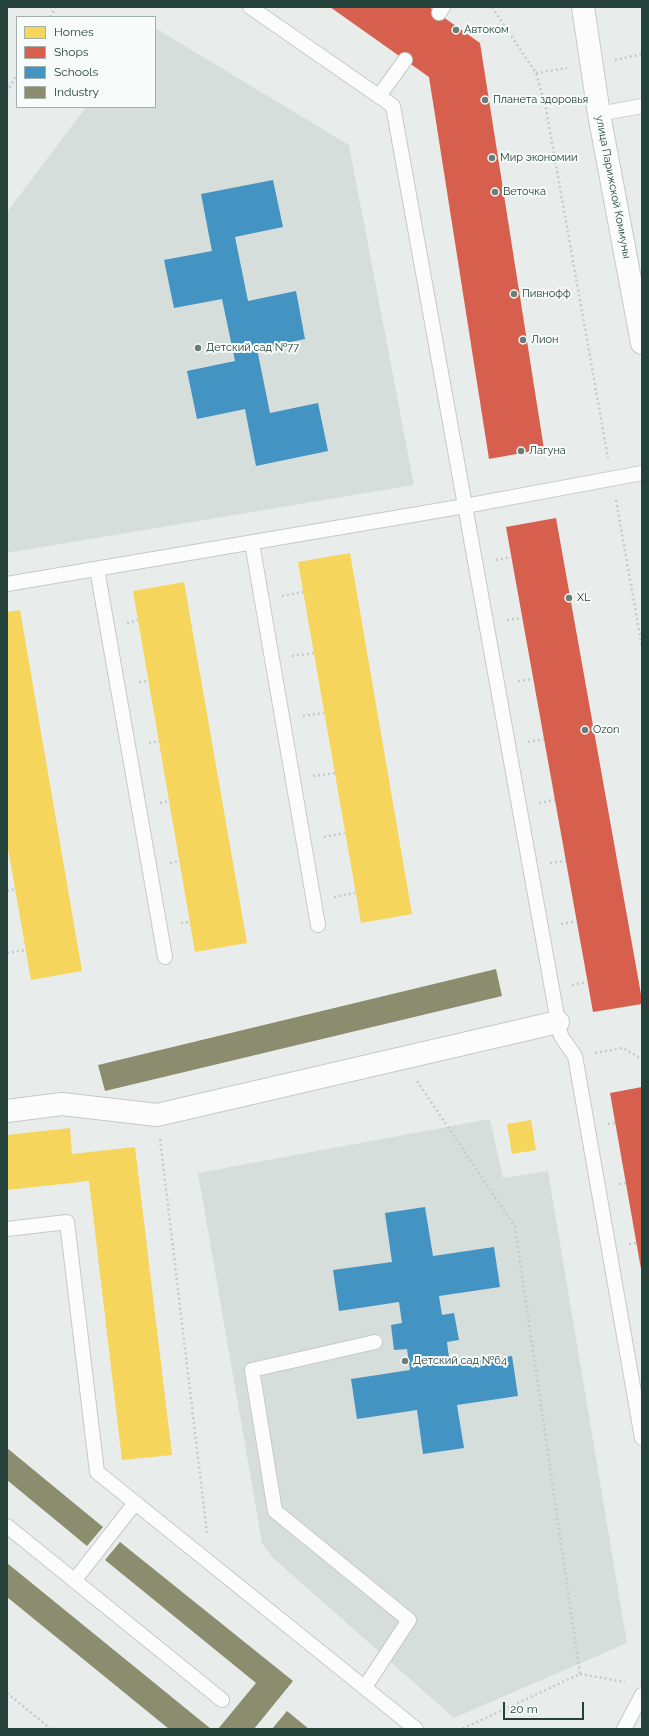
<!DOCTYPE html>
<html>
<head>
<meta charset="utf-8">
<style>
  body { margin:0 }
  #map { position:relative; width:649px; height:1736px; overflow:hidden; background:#e8edeb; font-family:Raleway,sans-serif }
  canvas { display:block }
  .frame { position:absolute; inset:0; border:8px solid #24423a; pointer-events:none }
  .legend { position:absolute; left:16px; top:16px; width:140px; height:92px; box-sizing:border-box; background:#f7fbf9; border:1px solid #a3b1ad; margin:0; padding:5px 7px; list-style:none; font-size:12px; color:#24423a }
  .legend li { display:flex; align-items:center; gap:8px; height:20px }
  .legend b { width:20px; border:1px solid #a3b1ad }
  .scale { position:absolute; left:503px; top:1702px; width:81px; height:18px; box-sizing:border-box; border:2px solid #24423a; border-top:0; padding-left:5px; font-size:12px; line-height:14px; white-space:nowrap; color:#24423a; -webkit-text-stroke:3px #f7fbf9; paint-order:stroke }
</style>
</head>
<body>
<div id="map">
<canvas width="649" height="1736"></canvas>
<div class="frame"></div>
<ul class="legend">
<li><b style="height:11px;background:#f6d55c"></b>Homes</li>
<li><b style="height:11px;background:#d6604d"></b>Shops</li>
<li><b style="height:11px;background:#4393c3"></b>Schools</li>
<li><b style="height:11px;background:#8c8c6e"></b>Industry</li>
</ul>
<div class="scale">20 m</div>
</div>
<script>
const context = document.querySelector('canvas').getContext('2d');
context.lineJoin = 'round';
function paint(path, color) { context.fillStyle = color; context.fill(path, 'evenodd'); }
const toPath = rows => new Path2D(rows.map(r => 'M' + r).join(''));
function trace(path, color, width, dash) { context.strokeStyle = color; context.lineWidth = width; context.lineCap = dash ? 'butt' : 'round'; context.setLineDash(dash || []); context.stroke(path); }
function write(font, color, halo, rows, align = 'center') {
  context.font = font + ' Raleway,sans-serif'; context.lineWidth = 4; context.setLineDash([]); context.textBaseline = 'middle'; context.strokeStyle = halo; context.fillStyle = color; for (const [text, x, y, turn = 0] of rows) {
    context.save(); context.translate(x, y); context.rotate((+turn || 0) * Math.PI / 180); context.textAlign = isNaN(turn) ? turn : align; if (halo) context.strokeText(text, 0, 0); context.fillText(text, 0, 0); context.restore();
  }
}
const built = toPath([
  [155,28,349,145,414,485,7,553,7,212,86,107,155,107],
  [490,1119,503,1178,548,1171,627,1643,454,1718,273,1558,262,1543,198,1173]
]);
const homes = toPath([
  [350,553,412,914,361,923,298,562],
  [184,582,247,943,195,952,133,591],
  [20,610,82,971,31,980,7,843,7,612],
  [531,1120,536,1150,512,1154,507,1124],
  [70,1128,72,1154,135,1147,172,1455,122,1460,89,1181,7,1190,7,1135]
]);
const shops = toPath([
  [330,7,429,7,480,43,544,449,489,459,429,77],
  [556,518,642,1000,642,1004,593,1012,506,527],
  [642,1087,642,1269,641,1269,610,1093]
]);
const schools = toPath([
  [273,180,283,227,235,237,248,301,296,291,305,339,257,349,270,413,318,403,328,451,256,466,245,409,197,419,187,371,235,361,222,299,174,308,164,260,212,251,201,194],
  [425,1207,433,1256,494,1247,500,1287,439,1296,442,1315,454,1313,459,1340,447,1342,450,1365,512,1356,518,1396,457,1405,464,1448,423,1454,417,1410,357,1419,351,1379,410,1370,407,1349,394,1350,391,1325,402,1323,399,1302,339,1311,333,1270,392,1262,385,1213]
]);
const industry = toPath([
  [496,969,502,996,105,1091,98,1065],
  [7,1448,103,1527,87,1546,7,1480],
  [120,1542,293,1681,254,1729,218,1729,256,1683,105,1560],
  [7,1563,211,1729,169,1729,7,1597],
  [287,1711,309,1729,272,1729]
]);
const path = toPath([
  [492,7,536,73,546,109,608,458],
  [50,17,56,7],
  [615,60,642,54],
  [536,73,567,68],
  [7,92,17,74],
  [616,500,642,647],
  [496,560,511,557],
  [282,596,303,592],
  [507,620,522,618],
  [127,623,138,620],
  [292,656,314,653],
  [518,681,533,679],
  [139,682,148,681],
  [303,716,324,713],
  [528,742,544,739],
  [149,743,159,741],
  [313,776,335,773],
  [160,803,169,801],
  [539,803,555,800],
  [324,837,345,833],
  [170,863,180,861],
  [550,863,566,861],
  [7,891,15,889],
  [334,897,355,893],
  [181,923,190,922],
  [561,924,577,921],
  [7,953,26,950],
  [572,985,588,982],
  [595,1053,623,1048,642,1059],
  [417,1081,515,1227,580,1674,462,1729],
  [608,1124,615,1123],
  [160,1139,207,1533],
  [619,1184,626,1183],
  [629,1244,637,1243],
  [580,1674,625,1682],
  [7,1693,51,1729]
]);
const service = toPath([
  [250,7,393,106,558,1022,561,1036,575,1056,642,1438],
  [439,13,443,7],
  [379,96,405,60],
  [599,114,642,106],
  [252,543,318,925],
  [97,569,165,957],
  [7,584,465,506,642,473],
  [7,1229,67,1222,97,1472,416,1729],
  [7,1526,222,1700],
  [74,1581,135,1503],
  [365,1687,409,1620,275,1511,252,1370,375,1342],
  [624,1729,642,1695]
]);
const minor = toPath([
  [7,1111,62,1104,157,1115,558,1022]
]);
const secondary = toPath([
  [583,7,599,114,642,343]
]);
const markers = [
  [456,30,4,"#697e78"],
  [485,100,4,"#697e78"],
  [492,158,4,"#697e78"],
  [495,192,4,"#697e78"],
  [514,294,4,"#697e78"],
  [523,340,4,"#697e78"],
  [198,348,4,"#697e78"],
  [521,451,4,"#697e78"],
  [569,598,4,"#697e78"],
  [585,730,4,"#697e78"],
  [405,1361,4,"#697e78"]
];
const poiNames = [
  ["Автоком",464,30],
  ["Планета здоровья",493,100],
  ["Мир экономии",500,158],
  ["Веточка",503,192],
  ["Пивнофф",522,294],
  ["Лион",531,340],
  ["Детский сад №77",206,348],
  ["Лагуна",529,451],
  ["XL",577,598],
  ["Ozon",593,730],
  ["Детский сад №64",413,1361]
];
const streetNames = [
  ["улица Парижской Коммуны",613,187,79]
];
paint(built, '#d6dedb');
paint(homes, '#f6d55c');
paint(shops, '#d6604d');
paint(schools, '#4393c3');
paint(industry, '#8c8c6e');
trace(service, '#c5cac8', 16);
trace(minor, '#c5cac8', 24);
trace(secondary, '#c3cbc8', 24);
trace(path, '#c3ccca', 2.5, [2, 3]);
trace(service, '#fcfcfc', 14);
trace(minor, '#fcfcfc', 22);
trace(secondary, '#fcfcfc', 22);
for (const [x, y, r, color] of markers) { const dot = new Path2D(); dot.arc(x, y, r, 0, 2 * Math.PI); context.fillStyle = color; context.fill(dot); trace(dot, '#f7fbf9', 1.5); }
write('11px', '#24423a', '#f7fbf9', poiNames, 'left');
write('11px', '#24423a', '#f7fbf9', streetNames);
</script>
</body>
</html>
